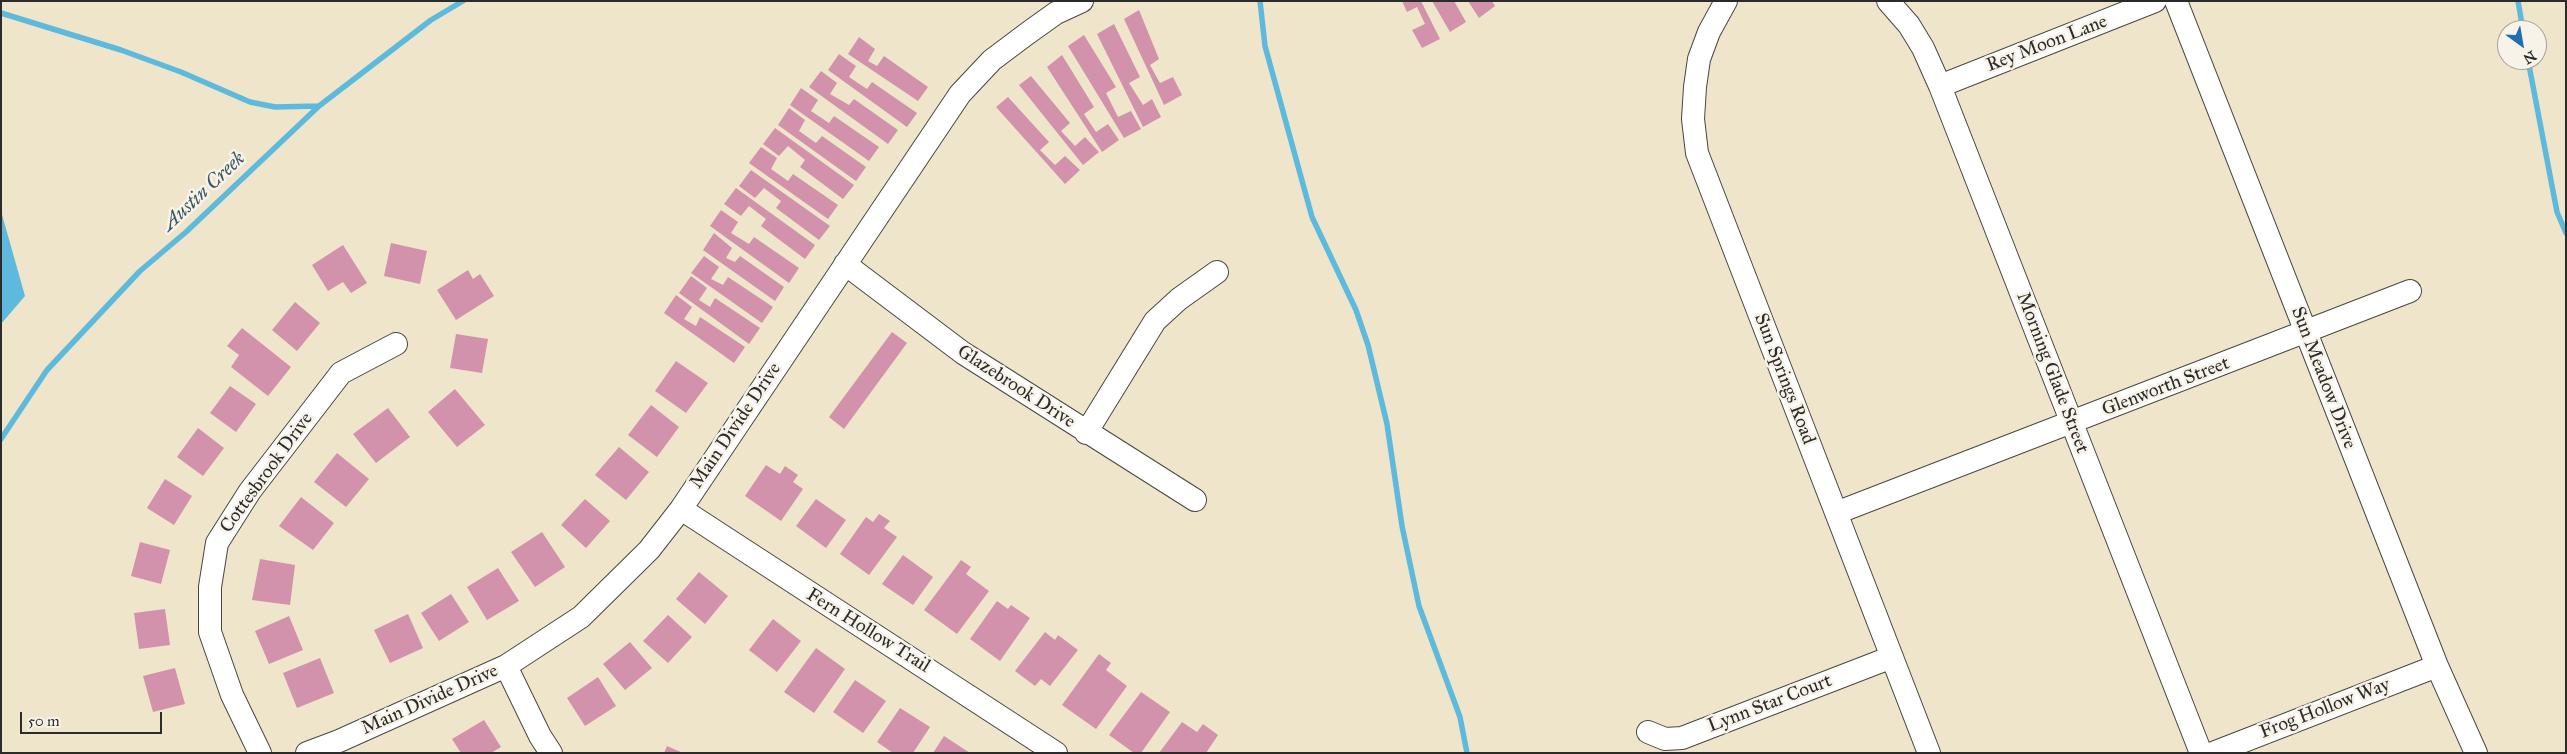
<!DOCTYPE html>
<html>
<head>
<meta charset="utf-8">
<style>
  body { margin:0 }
  #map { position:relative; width:2567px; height:754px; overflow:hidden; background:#efe5ca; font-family:"IM FELL Great Primer",serif }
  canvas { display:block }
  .frame { position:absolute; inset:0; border:2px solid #2b2b2b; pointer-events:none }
  .north { position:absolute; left:2497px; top:20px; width:50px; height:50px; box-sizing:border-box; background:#f7f3e8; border:1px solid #a5a39c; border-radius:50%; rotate:148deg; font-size:14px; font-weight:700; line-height:20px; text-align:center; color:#2b2b2b }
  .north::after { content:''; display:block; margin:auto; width:18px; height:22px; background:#1f6fb2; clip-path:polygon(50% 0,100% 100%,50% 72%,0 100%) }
  .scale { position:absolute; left:20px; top:712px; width:142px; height:22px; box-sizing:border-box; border:2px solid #2b2b2b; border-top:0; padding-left:6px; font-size:15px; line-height:18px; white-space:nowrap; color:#2b2b2b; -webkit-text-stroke:4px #f7f3e8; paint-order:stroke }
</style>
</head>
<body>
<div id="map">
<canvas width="2567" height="754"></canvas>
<div class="frame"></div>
<div class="north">N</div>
<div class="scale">50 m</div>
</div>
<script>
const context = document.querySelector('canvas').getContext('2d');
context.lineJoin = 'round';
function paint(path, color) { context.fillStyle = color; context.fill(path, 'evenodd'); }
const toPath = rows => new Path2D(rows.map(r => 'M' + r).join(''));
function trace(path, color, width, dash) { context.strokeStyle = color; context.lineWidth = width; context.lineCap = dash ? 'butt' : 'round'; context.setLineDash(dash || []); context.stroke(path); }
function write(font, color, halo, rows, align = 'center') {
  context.font = font + ' "IM FELL Great Primer",serif'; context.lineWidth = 5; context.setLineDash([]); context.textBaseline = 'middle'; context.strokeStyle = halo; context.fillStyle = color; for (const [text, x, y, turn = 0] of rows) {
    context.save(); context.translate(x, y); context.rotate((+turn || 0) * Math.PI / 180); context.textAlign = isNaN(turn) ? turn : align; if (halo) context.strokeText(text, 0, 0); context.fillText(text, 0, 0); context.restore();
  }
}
const water = toPath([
  [1,211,25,296,1,324]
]);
const stream = toPath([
  [1260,1,1265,46,1312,217,1356,310,1368,345,1387,424,1402,526,1419,606,1460,717,1467,753],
  [2518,1,2523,30],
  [1,13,121,50,181,72,250,102,275,107,319,106],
  [2528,60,2557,212,2566,233],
  [1,439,47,370,140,271,186,232,319,106,431,20,463,1]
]);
const building = toPath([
  [1402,1,1421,1,1440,39,1422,48,1412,30,1425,24,1417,7,1407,12],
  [1432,1,1454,1,1466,22,1450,32],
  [1468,1,1492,1,1495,6,1479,18],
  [1139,10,1159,59,1150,65,1160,83,1173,77,1182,95,1164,105,1124,19],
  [1114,24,1140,77,1129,83,1143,105,1152,99,1161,117,1143,127,1097,34],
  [1084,35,1116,87,1106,93,1118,117,1131,111,1141,129,1124,138,1068,46],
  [859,37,875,49,868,61,877,66,884,56,928,87,918,101,848,54],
  [839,54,856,66,849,77,867,89,872,82,917,113,907,127,828,70],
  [1062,55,1094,107,1084,114,1096,132,1108,124,1119,140,1102,152,1047,67],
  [821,71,837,83,830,94,849,105,854,99,898,130,888,144,809,87],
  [1031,76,1070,123,1061,131,1075,146,1085,137,1099,152,1083,165,1019,85],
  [801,88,818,100,811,111,829,123,834,116,879,147,869,161,790,105],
  [1008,97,1049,142,1040,150,1055,165,1065,156,1080,170,1065,184,996,107],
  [789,108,805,120,799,131,816,143,822,136,866,167,856,181,778,125],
  [775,128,854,185,843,199,800,167,805,160,788,146,779,156,763,144],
  [761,147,777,158,771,169,788,181,793,174,838,205,828,219,749,163],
  [751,170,830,226,819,240,776,208,781,201,764,188,755,198,739,186],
  [736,188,815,245,805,259,761,226,766,219,749,206,741,216,724,204],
  [721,210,738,222,731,233,749,244,754,237,799,268,789,283,710,226],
  [714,233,732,248,726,258,735,262,740,256,784,287,775,301,703,250],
  [391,243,427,251,420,284,384,276],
  [343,245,367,283,351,293,343,282,328,291,312,265],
  [704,256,719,267,711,279,723,285,728,277,773,307,762,323,691,273],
  [468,270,473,279,480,274,494,296,456,320,437,290],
  [691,276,707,288,699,300,710,307,715,298,760,328,749,344,679,293],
  [676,295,692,307,684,319,696,326,700,317,745,347,734,363,664,313],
  [295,302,320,323,297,351,272,330],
  [242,328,291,367,268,396,231,367,239,355,227,346],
  [892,332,907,343,844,429,829,417],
  [456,334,488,339,482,373,450,368],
  [676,361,708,383,686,413,655,391],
  [230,386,256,404,236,432,210,413],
  [455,389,485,425,457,447,428,412],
  [651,405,679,427,657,457,628,435],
  [388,408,410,437,376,463,353,434],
  [198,428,224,448,203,476,177,457],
  [619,447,649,472,626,500,595,475],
  [337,453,369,479,346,507,314,482],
  [766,465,780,474,785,466,798,475,793,482,803,489,781,521,745,496],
  [165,479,192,496,174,525,147,508],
  [301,497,334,523,313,550,279,526],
  [585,499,610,521,586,548,561,525],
  [816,499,846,520,826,548,796,526],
  [879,514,890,521,884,528,897,537,869,575,840,554,866,517,873,522],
  [542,532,565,567,535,587,511,552],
  [140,542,170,550,161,584,131,576],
  [903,555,933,577,913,605,882,584],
  [260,559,295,565,290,605,252,600],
  [961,560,971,567,966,574,989,591,957,634,924,610],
  [498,568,519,601,487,620,467,587],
  [699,572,728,596,705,624,676,599],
  [451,594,469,622,439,641,421,613],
  [997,601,1008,609,1011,605,1030,618,1000,661,970,639],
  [165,609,170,645,139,649,134,613],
  [408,614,423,648,390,663,374,630],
  [668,615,692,637,668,663,643,641],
  [289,616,303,650,269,664,255,631],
  [773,619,801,641,777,672,749,650],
  [1045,632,1055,640,1058,635,1078,650,1050,686,1041,679,1035,686,1015,671],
  [630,642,652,668,625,690,603,664],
  [816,648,845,669,814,713,784,692],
  [1099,654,1111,663,1106,670,1127,686,1096,729,1062,705],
  [320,658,334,693,297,708,283,673],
  [175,668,185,704,153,712,143,676],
  [598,677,616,706,585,726,567,698],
  [855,680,886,701,863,733,833,712],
  [1141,692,1170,712,1141,753,1134,753,1109,735],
  [900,708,930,727,913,753,893,753,877,742],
  [484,720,501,747,491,753,461,753,452,739],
  [1182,722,1197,732,1203,724,1218,735,1206,753,1159,753],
  [944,736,970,753,933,753],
  [667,746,683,753,664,753]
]);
const minor = toPath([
  [1726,1,1709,32,1699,59,1695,87,1693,119,1697,153,1929,753],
  [1888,1,1909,25,1923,48,1940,86,2201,753],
  [2176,1,2437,666,2476,753],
  [1940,86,2155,1],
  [845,264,963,353,1195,500],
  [1086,433,1155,321,1179,299,1217,272],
  [681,509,1056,753],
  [1836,513,2410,291],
  [506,666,540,736,551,753],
  [1648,732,1665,739,1682,738,1892,657],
  [260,753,232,695,210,632,210,587,217,543,250,491,341,373,396,344],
  [307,753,339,741,506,666,581,617,649,550,681,509,960,94,992,60,1028,33,1056,13,1082,1],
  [2213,753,2437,666]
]);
const streetNames = [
  ["Rey Moon Lane",2047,44,-21],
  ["Morning Glade Street",2052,373,69],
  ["Sun Meadow Drive",2323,378,69],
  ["Sun Springs Road",1784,379,69],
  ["Glazebrook Drive",1016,387,33],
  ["Glenworth Street",2166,387,-21],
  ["Main Divide Drive",736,426,-56],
  ["Cottesbrook Drive",267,473,-54],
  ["Fern Hollow Trail",868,631,32],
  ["Main Divide Drive",430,700,-24],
  ["Lynn Star Court",1770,704,-21],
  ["Frog Hollow Way",2325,709,-21]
];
const waterNames = [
  ["Austin Creek",204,192,-43]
];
paint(water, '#5ebadc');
trace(stream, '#5ebadc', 5.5);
paint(building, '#d292ac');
trace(minor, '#484743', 24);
trace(minor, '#fff', 22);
write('19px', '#2b2b2b', '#f7f3e8', streetNames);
write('italic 20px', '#3a5660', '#f7f3e8', waterNames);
</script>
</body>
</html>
